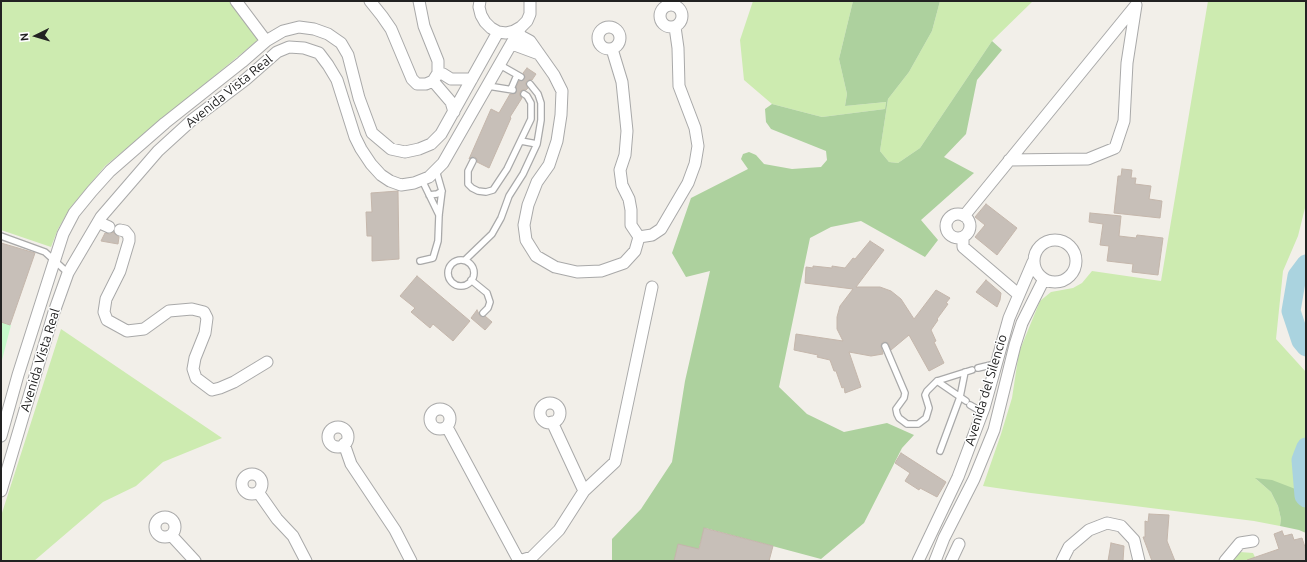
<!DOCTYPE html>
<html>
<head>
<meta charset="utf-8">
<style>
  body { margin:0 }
  #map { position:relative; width:1307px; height:562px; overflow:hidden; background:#f2efe9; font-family:Ubuntu,sans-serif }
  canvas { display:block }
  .frame { position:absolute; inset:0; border:2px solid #222; pointer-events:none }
  .north { position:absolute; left:16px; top:16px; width:40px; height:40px; -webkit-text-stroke:3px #fff; paint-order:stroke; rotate:265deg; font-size:11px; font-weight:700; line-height:16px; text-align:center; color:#222 }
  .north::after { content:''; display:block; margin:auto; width:14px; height:18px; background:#222; clip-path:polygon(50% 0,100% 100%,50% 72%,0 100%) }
</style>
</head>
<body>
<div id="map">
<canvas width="1307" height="562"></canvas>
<div class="frame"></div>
<div class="north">N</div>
</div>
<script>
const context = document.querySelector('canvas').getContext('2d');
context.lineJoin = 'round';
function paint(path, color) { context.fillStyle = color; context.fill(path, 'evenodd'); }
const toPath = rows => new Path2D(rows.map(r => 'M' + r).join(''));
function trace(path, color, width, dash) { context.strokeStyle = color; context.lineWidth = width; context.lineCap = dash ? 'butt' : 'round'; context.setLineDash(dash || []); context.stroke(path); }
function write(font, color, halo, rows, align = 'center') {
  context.font = font + ' Ubuntu,sans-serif'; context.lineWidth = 3; context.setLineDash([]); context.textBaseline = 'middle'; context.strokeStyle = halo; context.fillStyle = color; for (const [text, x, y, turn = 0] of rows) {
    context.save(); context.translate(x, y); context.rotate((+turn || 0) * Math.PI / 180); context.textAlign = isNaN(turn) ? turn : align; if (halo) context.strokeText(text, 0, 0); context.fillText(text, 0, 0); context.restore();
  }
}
const grass = toPath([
  [1,1,230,1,258,40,105,166,70,208,58,229,51,247,1,230],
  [753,1,853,1,839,59,847,94,845,106,886,102,885,109,822,117,772,104,744,80,740,40],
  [940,1,1033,1,992,41,920,148,898,163,889,162,880,151,888,99,909,72,932,31],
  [1208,1,1306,1,1306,204,1298,236,1283,271,1276,339,1306,372,1306,508,1304,507,1301,492,1256,479,1271,492,1278,506,1281,519,1280,526,1254,521,1031,493,983,486,1001,434,1012,398,1019,352,1040,301,1051,292,1073,288,1082,283,1092,271,1161,281],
  [61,329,222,438,163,462,136,486,103,502,34,561,1,561,1,516],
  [1240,552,1253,553,1257,561,1232,561]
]);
const forest = toPath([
  [853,1,940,1,932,31,909,72,888,99,880,151,889,162,898,163,920,148,992,41,1002,50,977,80,966,134,944,157,974,173,921,220,938,240,925,257,861,221,831,227,810,238,779,387,807,414,844,432,887,423,914,435,902,448,864,523,821,559,705,528,695,561,612,561,612,539,641,509,672,462,685,381,710,271,686,277,672,253,691,198,748,169,741,159,743,154,749,152,756,155,764,164,792,169,821,167,827,160,826,151,771,129,766,122,765,109,772,104,822,117,885,109,886,102,845,106,847,94,839,59],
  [1255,478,1272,480,1298,490,1301,492,1304,506,1306,508,1306,533,1299,530,1280,526,1281,519,1278,506,1271,492]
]);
const park = toPath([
  [1,322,11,325,1,364]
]);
const river = toPath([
  [1306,264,1297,276,1291,311,1301,341,1306,347],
  [1306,447,1301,460,1304,496,1306,498]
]);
const building = toPath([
  [527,68,536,74,532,80,529,80,526,82,526,85,528,88,526,90,522,90,520,92,520,96,522,98,510,117,511,118,489,168,477,162,477,159,475,157,469,159,491,109,499,113,510,94,514,94,516,92,516,87,519,81,524,79,525,77,523,73,527,68],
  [1122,169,1132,170,1131,178,1136,178,1135,184,1151,186,1149,199,1162,201,1160,218,1114,213,1118,176,1121,176,1122,169],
  [398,191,399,259,372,261,372,236,367,236,366,212,372,212,371,193,398,191],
  [986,204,1017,228,997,255,975,237,985,225,975,217,986,204],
  [1090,213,1121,216,1119,236,1136,238,1137,235,1163,238,1158,275,1132,272,1133,264,1107,261,1109,246,1100,245,1103,224,1089,222,1090,213],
  [113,232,116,235,119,237,118,244,101,241,105,233,110,234,113,232],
  [870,241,884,250,856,287,880,287,891,291,901,299,914,319,936,290,950,298,946,303,948,304,937,319,938,320,931,330,936,341,934,342,944,363,929,371,909,335,891,350,888,343,883,342,881,346,883,354,871,356,849,352,861,387,845,393,844,387,842,388,836,371,834,371,830,360,817,357,818,355,794,350,796,334,843,341,837,329,837,317,840,306,853,289,805,283,806,267,813,268,813,266,832,268,832,266,845,268,853,258,855,259,870,241],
  [1,243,35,253,10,325,1,322,1,243],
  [417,276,470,321,453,341,433,324,430,328,411,312,415,308,400,296,417,276],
  [986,280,1001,293,1000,300,997,307,976,292,986,280],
  [477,310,480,316,485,316,492,322,485,330,471,318,477,310],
  [901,453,946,482,937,497,920,488,919,490,905,481,910,473,895,463,901,453],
  [1149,514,1169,515,1167,541,1175,561,1152,561,1143,537,1145,537,1145,521,1148,522,1149,514],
  [704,528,773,546,769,561,674,561,678,544,699,549,704,528],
  [1282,531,1284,536,1292,534,1294,540,1302,538,1306,550,1306,561,1247,561,1247,560,1279,549,1274,534,1282,531],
  [1111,543,1124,546,1123,561,1108,561,1111,543]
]);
const lane = toPath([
  [500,65,521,77],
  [488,86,513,90],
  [511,89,517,75],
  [521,141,537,144],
  [473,161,468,171,468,184,472,188,478,191,486,192,493,190,507,169,531,119,531,103,527,96,524,94],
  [422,180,439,215],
  [429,195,437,194,442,191],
  [1,236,45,252,68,273],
  '448 273a13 13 0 1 1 26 0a13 13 0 1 1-26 0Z',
  [465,260,492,234,501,218,509,196,523,174,537,144,541,120,541,103,538,94,530,84],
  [420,261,433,258,438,241,439,215,442,191,436,170],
  [471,280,487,293,490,302,488,308,483,313],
  [885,346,905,393,904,398,896,409,897,414,899,418,907,424,918,424,926,418,929,408,925,395,927,391,937,381,972,370],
  [978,368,995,364],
  [937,381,966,401],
  [970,405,982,412],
  [940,451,960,397,965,372]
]);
const street = toPath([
  [236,1,266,41],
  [370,1,382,16,391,29,412,79,417,84,426,84,433,81,438,73,438,61,424,26,419,1],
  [480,1,479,7,481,15,485,22,491,28,498,32,506,33,514,31,521,27,527,21,530,14,530,1],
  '660 16a11 11 0 1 1 22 0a11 11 0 1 1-22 0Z',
  '598 38a11 11 0 1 1 22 0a11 11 0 1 1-22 0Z',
  [517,34,530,41,554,75,562,91,561,115,557,141,549,165,537,182,528,205,524,225,526,240,536,256,555,267,577,272,601,271,624,263,635,251,639,237,631,225,631,210,629,199,622,185,620,170,625,155,627,131,622,82,612,49],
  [512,44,539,54],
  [438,73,443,74,451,79,472,79],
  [433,81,451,102,454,112],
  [1009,160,1088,159,1115,148,1124,121,1127,63,1136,5],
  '946 226a12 12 0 1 1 24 0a12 12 0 1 1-24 0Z',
  [964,216,1136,5],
  [98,222,109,227],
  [120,230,125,231,129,236,129,241,120,271,106,299,104,312,107,320,127,331,144,329,169,311,192,309,204,312,207,318,205,333,195,358,193,369,196,378,212,390,220,388,234,382,267,362],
  [639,237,652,235,661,229,688,183,695,164,698,146,695,128,679,86,678,48,675,27],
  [963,237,963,247,1018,294],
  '1034 261a21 21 0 1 1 42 0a21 21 0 1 1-42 0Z',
  '540 413a10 10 0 1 1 20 0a10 10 0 1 1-20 0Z',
  '430 419a10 10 0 1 1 20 0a10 10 0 1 1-20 0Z',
  [552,422,584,491],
  [447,427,519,561],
  '328 437a10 10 0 1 1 20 0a10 10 0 1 1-20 0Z',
  [1,436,18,375,63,234,74,213,92,191,110,171,165,123,242,62,266,41,283,31,299,27,314,29,328,34,341,43,348,55,359,98,372,133,391,149,405,152,419,149,431,144,441,134,498,32],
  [344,444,351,464,395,530,411,561],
  '242 484a10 10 0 1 1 20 0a10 10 0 1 1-20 0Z',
  [1,491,54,312,68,273,101,217,158,151,192,120,245,80,277,52,289,47,304,48,319,53,328,65,337,80,355,137,361,149,371,164,381,175,390,181,401,185,414,183,429,177,443,163,521,27],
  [258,492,277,519,293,536,306,561],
  '155 527a10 10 0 1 1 20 0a10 10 0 1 1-20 0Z',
  [171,535,195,561],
  [519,561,532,557,559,530,584,491,615,462,652,287],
  [918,561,958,477,984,408,1009,318,1033,262],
  [935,561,944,538,974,479,994,430,1015,345,1022,323,1044,279],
  [951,561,959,544],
  [1062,561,1069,547,1089,530,1107,523,1121,526,1134,540,1139,561],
  [1225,561,1240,543,1253,541]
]);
const streetNames = [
  ["Avenida Vista Real",229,91,-39],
  ["Avenida Vista Real",40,360,-73],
  ["Avenida del Silencio",986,390,-73]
];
paint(grass, '#cdebb0');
paint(forest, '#add19e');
paint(park, '#c8facc');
trace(river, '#aad3df', 19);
paint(building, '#c7bfb8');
trace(building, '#c4b6ab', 1);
trace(lane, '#a9a9a9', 8);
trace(street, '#a9a9a9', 13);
trace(lane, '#fff', 5.5);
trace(street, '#fff', 11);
write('13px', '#222', '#fff', streetNames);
</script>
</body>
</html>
